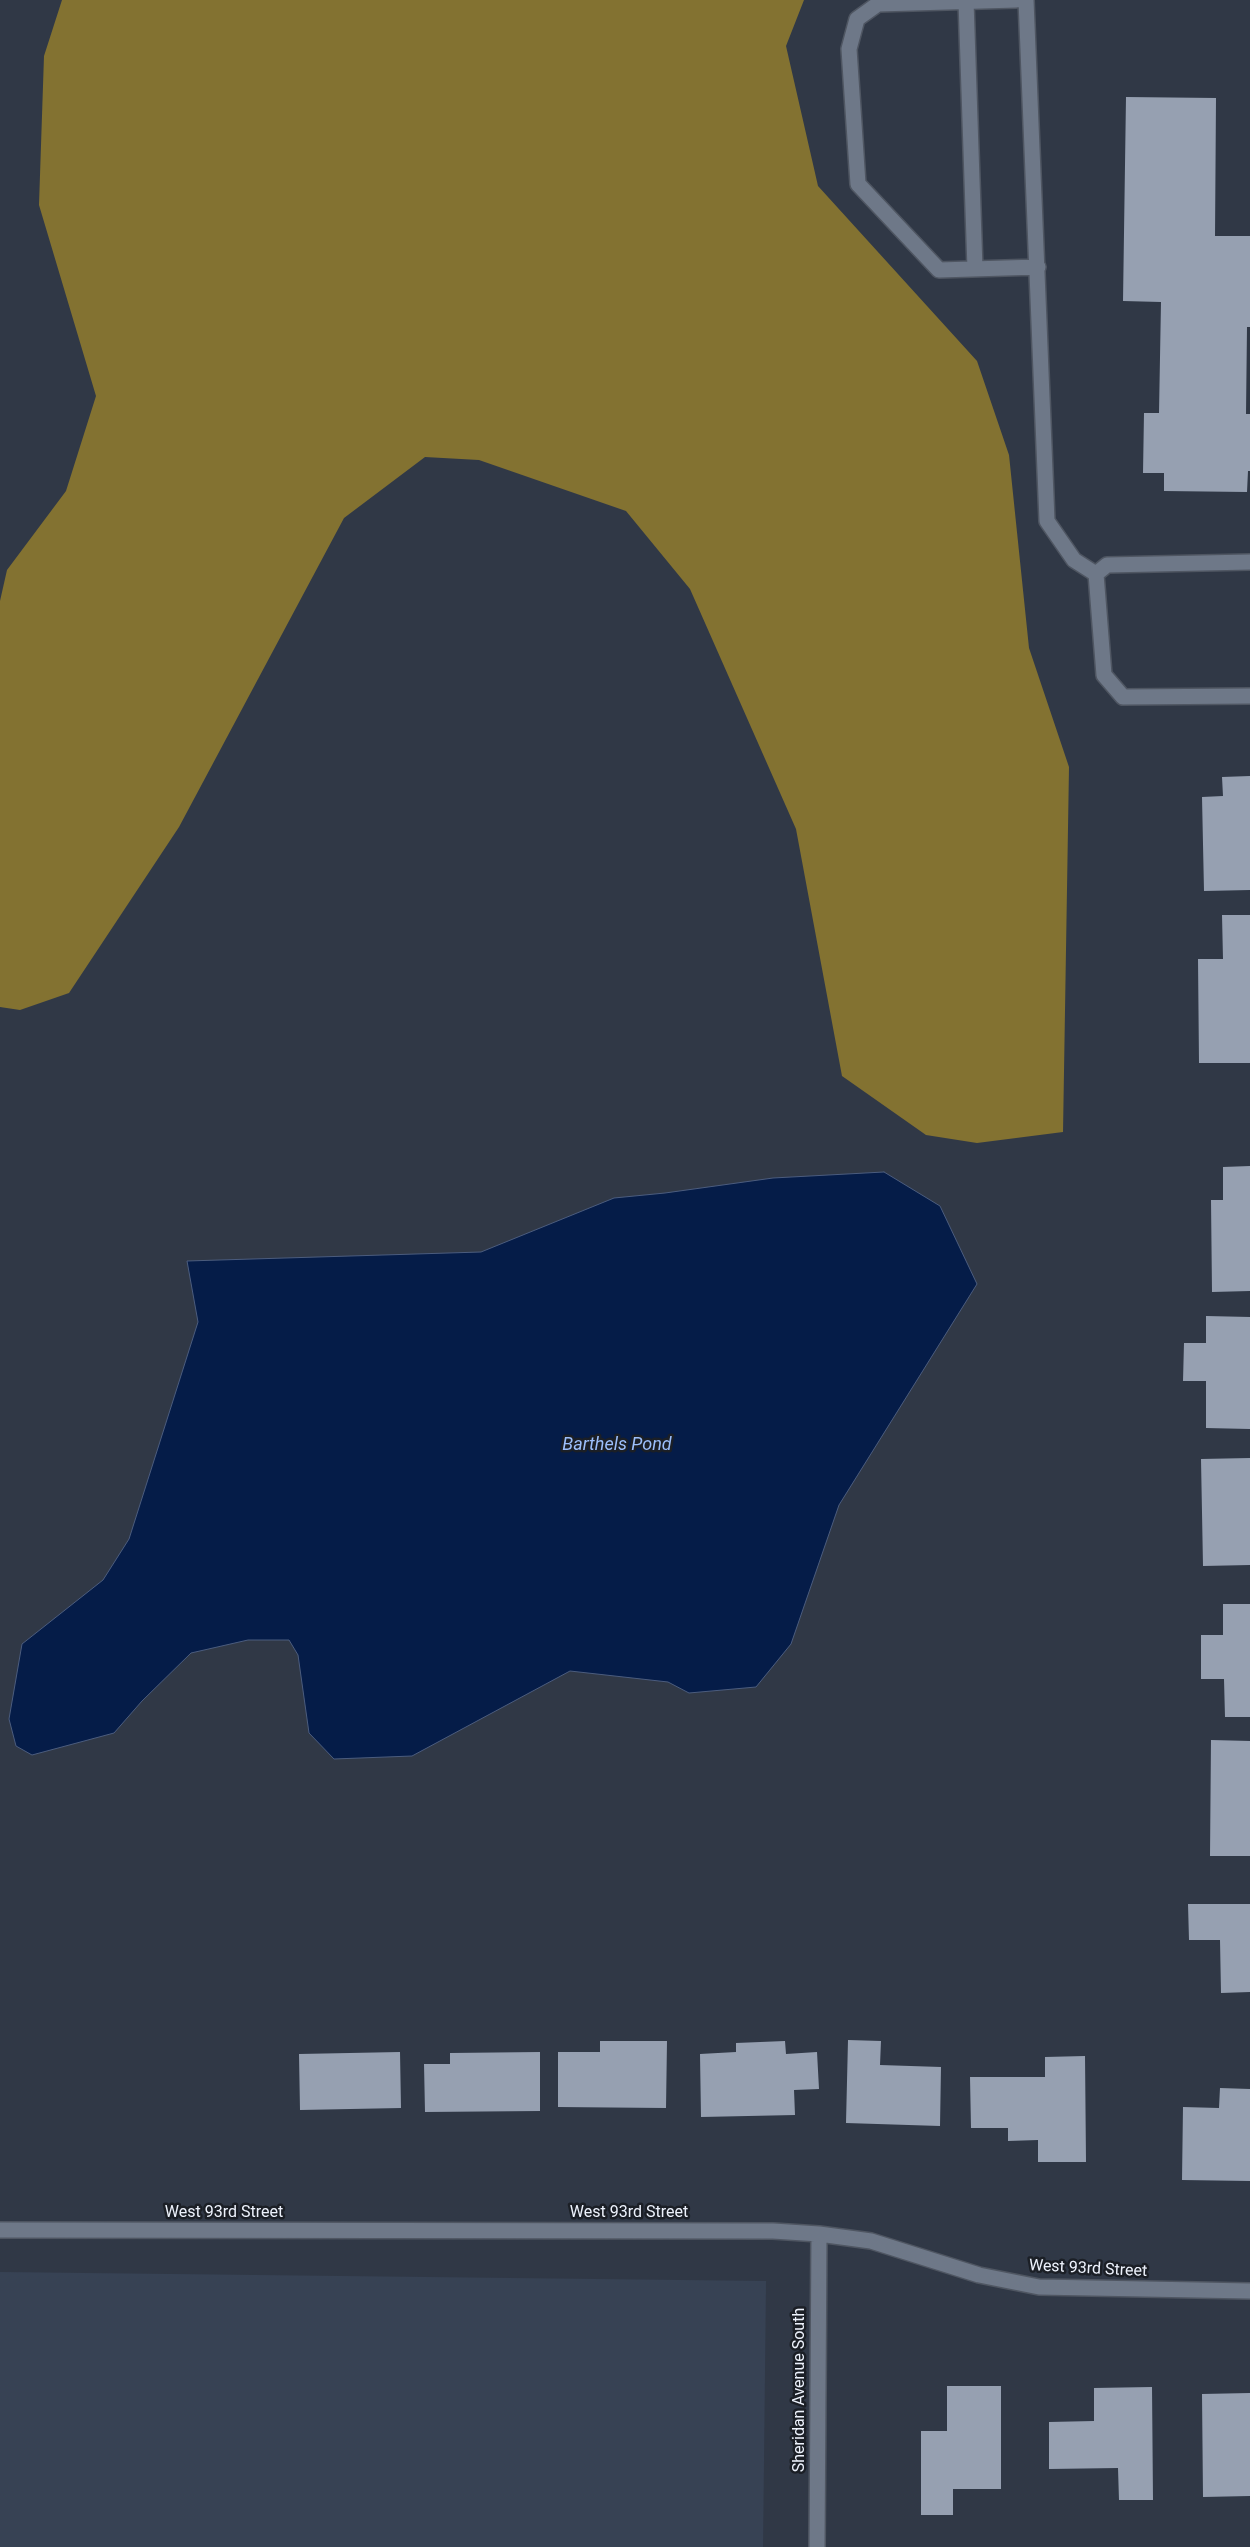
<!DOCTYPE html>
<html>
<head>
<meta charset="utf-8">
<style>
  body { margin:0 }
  canvas { display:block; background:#303846 }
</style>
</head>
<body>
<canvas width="1250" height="2547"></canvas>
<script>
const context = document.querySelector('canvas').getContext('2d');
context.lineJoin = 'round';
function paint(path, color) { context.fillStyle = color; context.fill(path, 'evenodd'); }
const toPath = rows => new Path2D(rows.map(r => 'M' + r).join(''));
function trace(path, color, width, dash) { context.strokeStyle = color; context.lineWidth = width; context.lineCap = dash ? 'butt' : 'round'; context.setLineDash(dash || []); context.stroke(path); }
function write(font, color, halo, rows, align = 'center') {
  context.font = font + ' Roboto,sans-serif'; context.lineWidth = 5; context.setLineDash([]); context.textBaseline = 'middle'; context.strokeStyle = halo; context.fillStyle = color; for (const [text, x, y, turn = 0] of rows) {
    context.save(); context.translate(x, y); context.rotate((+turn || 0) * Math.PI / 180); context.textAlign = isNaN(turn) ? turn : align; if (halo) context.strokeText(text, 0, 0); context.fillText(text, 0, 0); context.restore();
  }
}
const built = toPath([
  [0,2272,766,2281,763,2547,0,2547]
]);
const forest = toPath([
  [62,0,804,0,786,46,818,186,977,361,1009,455,1029,648,1069,767,1063,1132,977,1143,926,1135,842,1076,796,829,690,589,626,511,479,460,425,457,344,518,179,827,69,993,20,1010,0,1007,0,601,7,570,66,491,96,396,39,205,44,56]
]);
const water = toPath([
  [884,1172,940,1206,977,1284,839,1505,791,1644,756,1687,689,1693,668,1682,570,1671,412,1756,334,1759,309,1733,298,1655,289,1640,248,1640,191,1653,142,1701,114,1733,32,1755,16,1746,9,1719,22,1644,103,1580,129,1539,198,1322,187,1261,481,1252,614,1198,665,1193,773,1178,884,1172]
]);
const building = toPath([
  [1126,97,1216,98,1215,236,1250,236,1250,327,1247,327,1246,414,1250,414,1250,471,1248,471,1247,492,1164,491,1164,473,1143,473,1144,413,1159,413,1161,302,1123,301],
  [1250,776,1250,890,1204,891,1202,797,1223,796,1222,777],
  [1222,915,1250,915,1250,1063,1199,1063,1198,959,1223,959],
  [1250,1166,1250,1291,1212,1292,1211,1200,1223,1200,1223,1167],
  [1206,1316,1250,1317,1250,1429,1206,1428,1206,1381,1183,1381,1184,1343,1206,1343],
  [1250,1458,1250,1565,1203,1566,1201,1459],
  [1223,1604,1250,1604,1250,1717,1225,1717,1224,1679,1201,1679,1201,1635,1223,1635],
  [1211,1740,1250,1741,1250,1856,1210,1856],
  [1188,1904,1250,1904,1250,1992,1221,1993,1220,1940,1189,1940],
  [848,2040,881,2041,880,2065,941,2067,940,2126,846,2123],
  [600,2041,667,2041,666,2108,558,2107,558,2052,600,2052],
  [785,2041,786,2054,817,2052,819,2089,794,2090,795,2115,701,2117,700,2054,736,2052,736,2043],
  [400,2052,401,2108,300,2110,299,2054],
  [540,2052,540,2111,425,2112,424,2064,450,2064,450,2053],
  [1085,2056,1086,2162,1038,2162,1038,2140,1008,2141,1008,2128,971,2128,970,2077,1045,2077,1045,2057],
  [1220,2088,1250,2089,1250,2181,1182,2180,1183,2107,1219,2108],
  [947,2386,1001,2386,1001,2489,953,2489,953,2515,921,2515,921,2431,947,2431],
  [1152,2387,1153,2500,1119,2500,1118,2468,1049,2469,1049,2422,1094,2421,1094,2388],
  [1250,2393,1250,2496,1203,2497,1202,2394]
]);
const lane = toPath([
  [1016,0,878,4,857,19,849,49,858,184,939,270,1038,267],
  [1026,0,1047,521,1074,560,1096,574],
  [966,1,975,269],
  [1250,562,1107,565,1096,574,1104,675,1123,697,1250,696]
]);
const street = toPath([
  [0,2230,773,2231,819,2234,871,2241,979,2275,1039,2287,1250,2291],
  [817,2547,819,2234]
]);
const streetNames = [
  ["West 93rd Street",224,2213],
  ["West 93rd Street",629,2213],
  ["West 93rd Street",1088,2269,3],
  ["Sheridan Avenue South",800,2390,-90]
];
const waterNames = [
  ["Barthels Pond",617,1445]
];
paint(built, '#374254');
paint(forest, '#837231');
paint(water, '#051c48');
trace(water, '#4b5c7e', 1);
paint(building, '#96a0b1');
trace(lane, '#4f5662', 18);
trace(street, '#4f5662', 18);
trace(lane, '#6e7888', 15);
trace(street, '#6e7888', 15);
write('16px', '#edf2fc', '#1b1f26', streetNames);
write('italic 18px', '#9cbffb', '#1b1f26', waterNames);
</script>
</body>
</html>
